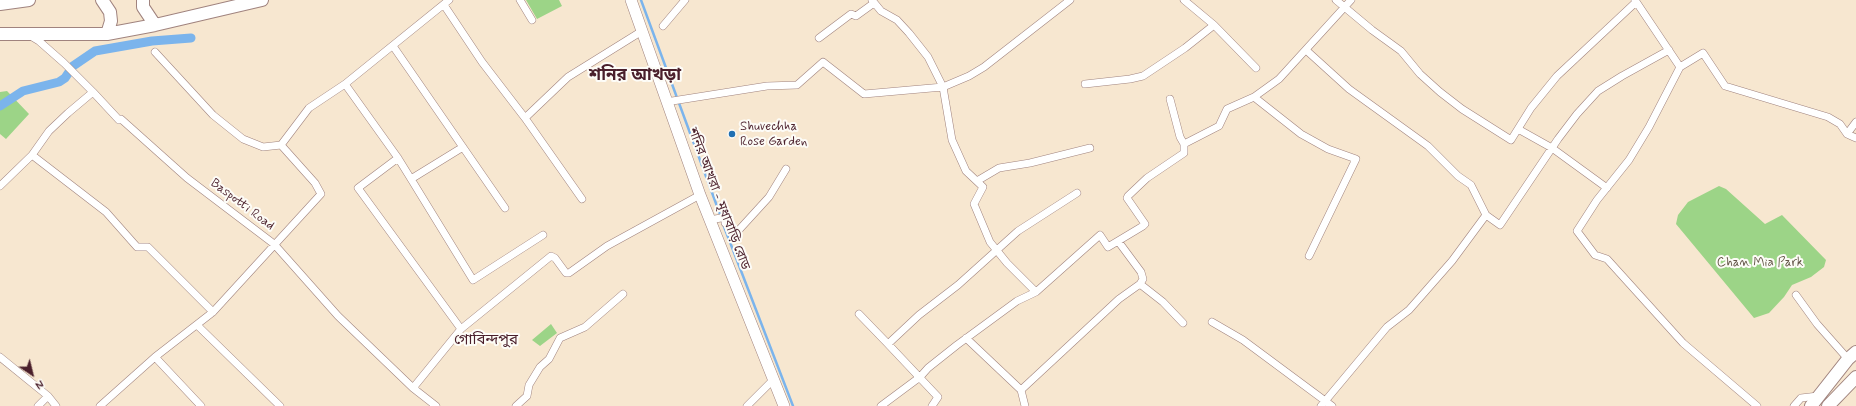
<!DOCTYPE html>
<html>
<head>
<meta charset="utf-8">
<style>
  body { margin:0 }
  #map { position:relative; width:1856px; height:406px; overflow:hidden; background:#f7e7d0; font-family:Mynerve,sans-serif }
  canvas { display:block }
  .north { position:absolute; left:12px; top:354px; width:40px; height:40px; -webkit-text-stroke:3px #fdfcf7; paint-order:stroke; rotate:145deg; font-size:11px; font-weight:700; line-height:16px; text-align:center; color:#4a1f2b }
  .north::after { content:''; display:block; margin:auto; width:14px; height:18px; background:#4a1f2b; clip-path:polygon(50% 0,100% 100%,50% 72%,0 100%) }
</style>
</head>
<body>
<div id="map">
<canvas width="1856" height="406"></canvas>
<div class="north">N</div>
</div>
<script>
const context = document.querySelector('canvas').getContext('2d');
context.lineJoin = 'round';
function paint(path, color) { context.fillStyle = color; context.fill(path, 'evenodd'); }
const toPath = rows => new Path2D(rows.map(r => 'M' + r).join(''));
function trace(path, color, width, dash) { context.strokeStyle = color; context.lineWidth = width; context.lineCap = dash ? 'butt' : 'round'; context.setLineDash(dash || []); context.stroke(path); }
function write(font, color, halo, rows, align = 'center') {
  context.font = font + ' Mynerve,"Noto Sans Bengali",sans-serif'; context.lineWidth = 4; context.setLineDash([]); context.textBaseline = 'middle'; context.strokeStyle = halo; context.fillStyle = color; for (const [text, x, y, turn = 0] of rows) {
    context.save(); context.translate(x, y); context.rotate((+turn || 0) * Math.PI / 180); context.textAlign = isNaN(turn) ? turn : align; if (halo) context.strokeText(text, 0, 0); context.fillText(text, 0, 0); context.restore();
  }
}
const green = toPath([
  [526,0,559,0,562,6,537,19],
  [7,91,29,114,6,139,0,134,0,92],
  [1719,186,1726,189,1765,224,1782,215,1826,260,1824,267,1811,277,1792,285,1784,297,1769,313,1754,318,1676,224,1678,215,1688,202],
  [551,324,557,333,540,346,532,340]
]);
const stream = toPath([
  [641,0,721,217],
  [723,224,793,406]
]);
const canal = toPath([
  [0,106,23,91,59,82,65,78,73,66,95,51,152,41,191,38]
]);
const minor = toPath([
  [520,0,532,20],
  [872,0,881,11,897,20,909,33,928,57,943,87,952,140,966,171,983,187,974,204,990,242,1007,263,1036,292],
  [1184,0,1214,25,1256,68],
  [1336,0,1372,30,1401,51,1420,74,1440,92,1462,109,1511,140,1531,108,1557,76,1636,2],
  [1635,0,1680,67],
  [444,5,482,62,525,118,582,199],
  [663,26,685,0],
  [29,35,39,41,64,63,93,92,119,120,121,119,187,178,274,244,338,316,413,388,436,406],
  [819,38,851,14,856,16,874,3],
  [393,46,505,208],
  [1306,50,1349,89,1428,146,1458,176,1471,185,1486,215,1500,225,1558,139,1577,114,1598,91,1622,76,1669,50],
  [155,52,213,115,243,139,263,147,281,145],
  [345,84,398,158],
  [1085,84,1130,79,1143,76,1185,48,1214,25],
  [1254,97,1301,134,1328,149,1356,159,1309,256],
  [1170,99,1180,137,1184,144],
  [666,102,767,86,797,85,823,62,864,94,943,87,969,76,984,67,1070,0],
  [525,118,568,77,642,31],
  [1518,129,1552,148,1607,188],
  [1847,134,1856,122],
  [32,155,106,212,137,247,148,247,213,312],
  [411,179,473,280,543,235],
  [977,181,999,168,1030,163,1090,148],
  [0,186,32,155,49,131,68,113,93,92],
  [710,220,726,217,725,223,737,232,769,197,786,169],
  [1140,284,1163,302,1183,323],
  [1796,295,1817,324,1848,359],
  [859,314,888,344],
  [1212,322,1243,340,1332,406],
  [197,325,280,406],
  [461,329,358,188,398,158,411,179,463,147],
  [966,338,1021,390,1025,406],
  [0,357,48,396,56,406],
  [155,357,201,406],
  [413,388,461,329,551,256,555,258,566,273,569,273,607,246,700,195],
  [1021,390,1119,299,1140,284,1143,279,1141,272,1118,241],
  [38,406,48,396],
  [100,406,155,357,213,312,321,194,315,183,281,145,309,108,345,84,449,0],
  [516,406,527,396,529,385,540,367,549,359,560,338,585,327,623,294],
  [747,406,773,380],
  [881,406,920,377,928,368,957,345,1017,301,1036,292,1100,235,1108,247,1143,226,1145,224,1127,198,1128,196,1147,178,1184,153,1184,144,1219,126,1227,109,1254,97,1279,79,1351,0],
  [932,406,938,397,888,344,919,315,958,285,1018,231,1077,193],
  [1321,406,1387,327,1409,310,1452,261,1486,215],
  [1757,406,1683,343,1607,259,1595,255,1577,231,1597,200,1629,160,1649,127,1680,67,1703,53,1725,86,1828,117,1840,124,1847,134,1856,138],
  [1794,406,1801,398,1818,396]
]);
const secondary = toPath([
  [631,0,700,195,784,406]
]);
const primary = toPath([
  [1811,406,1848,359,1856,352],
  [1828,406,1856,377]
]);
const trunk = toPath([
  [102,0,110,12,111,21,107,34],
  [143,0,143,7,155,25],
  [0,4,29,0],
  [0,34,107,34,155,25,262,0]
]);
const markers = [
  [732,134,4,"#1f6fb2"]
];
const poiNames = [
  ["Shuvechha",740,127],
  ["Rose Garden",740,142]
];
const streetNames = [
  ["শনির আখরা - মৃধাবাড়ি রোড",718,199,69],
  ["Baspotti Road",242,205,37]
];
const parkNames = [
  ["Chan Mia Park",1760,263]
];
const quarterNames = [
  ["গোবিন্দপুর",486,341]
];
const districtNames = [
  ["শনির আখড়া",635,76]
];
paint(green, '#9cd487');
trace(stream, '#7bb4ec', 2.5);
trace(canal, '#7bb4ec', 9);
trace(minor, '#a0837e', 8);
trace(secondary, '#a0837e', 12);
trace(primary, '#a0837e', 14);
trace(trunk, '#a0837e', 14);
trace(minor, '#fff', 7);
trace(secondary, '#fff', 11);
trace(primary, '#fff', 12);
trace(trunk, '#fff', 12);
for (const [x, y, r, color] of markers) { const dot = new Path2D(); dot.arc(x, y, r, 0, 2 * Math.PI); context.fillStyle = color; context.fill(dot); trace(dot, '#fdfcf7', 1.5); }
write('13px', '#4a1f2b', '#fdfcf7', poiNames, 'left');
write('13px', '#4a1f2b', '#fdfcf7', streetNames);
write('13px', '#635547', '#fdfcf7', parkNames);
write('15px', '#4a1f2b', '#fdfcf7', quarterNames);
write('bold 17px', '#4a1f2b', '#fdfcf7', districtNames);
</script>
</body>
</html>
